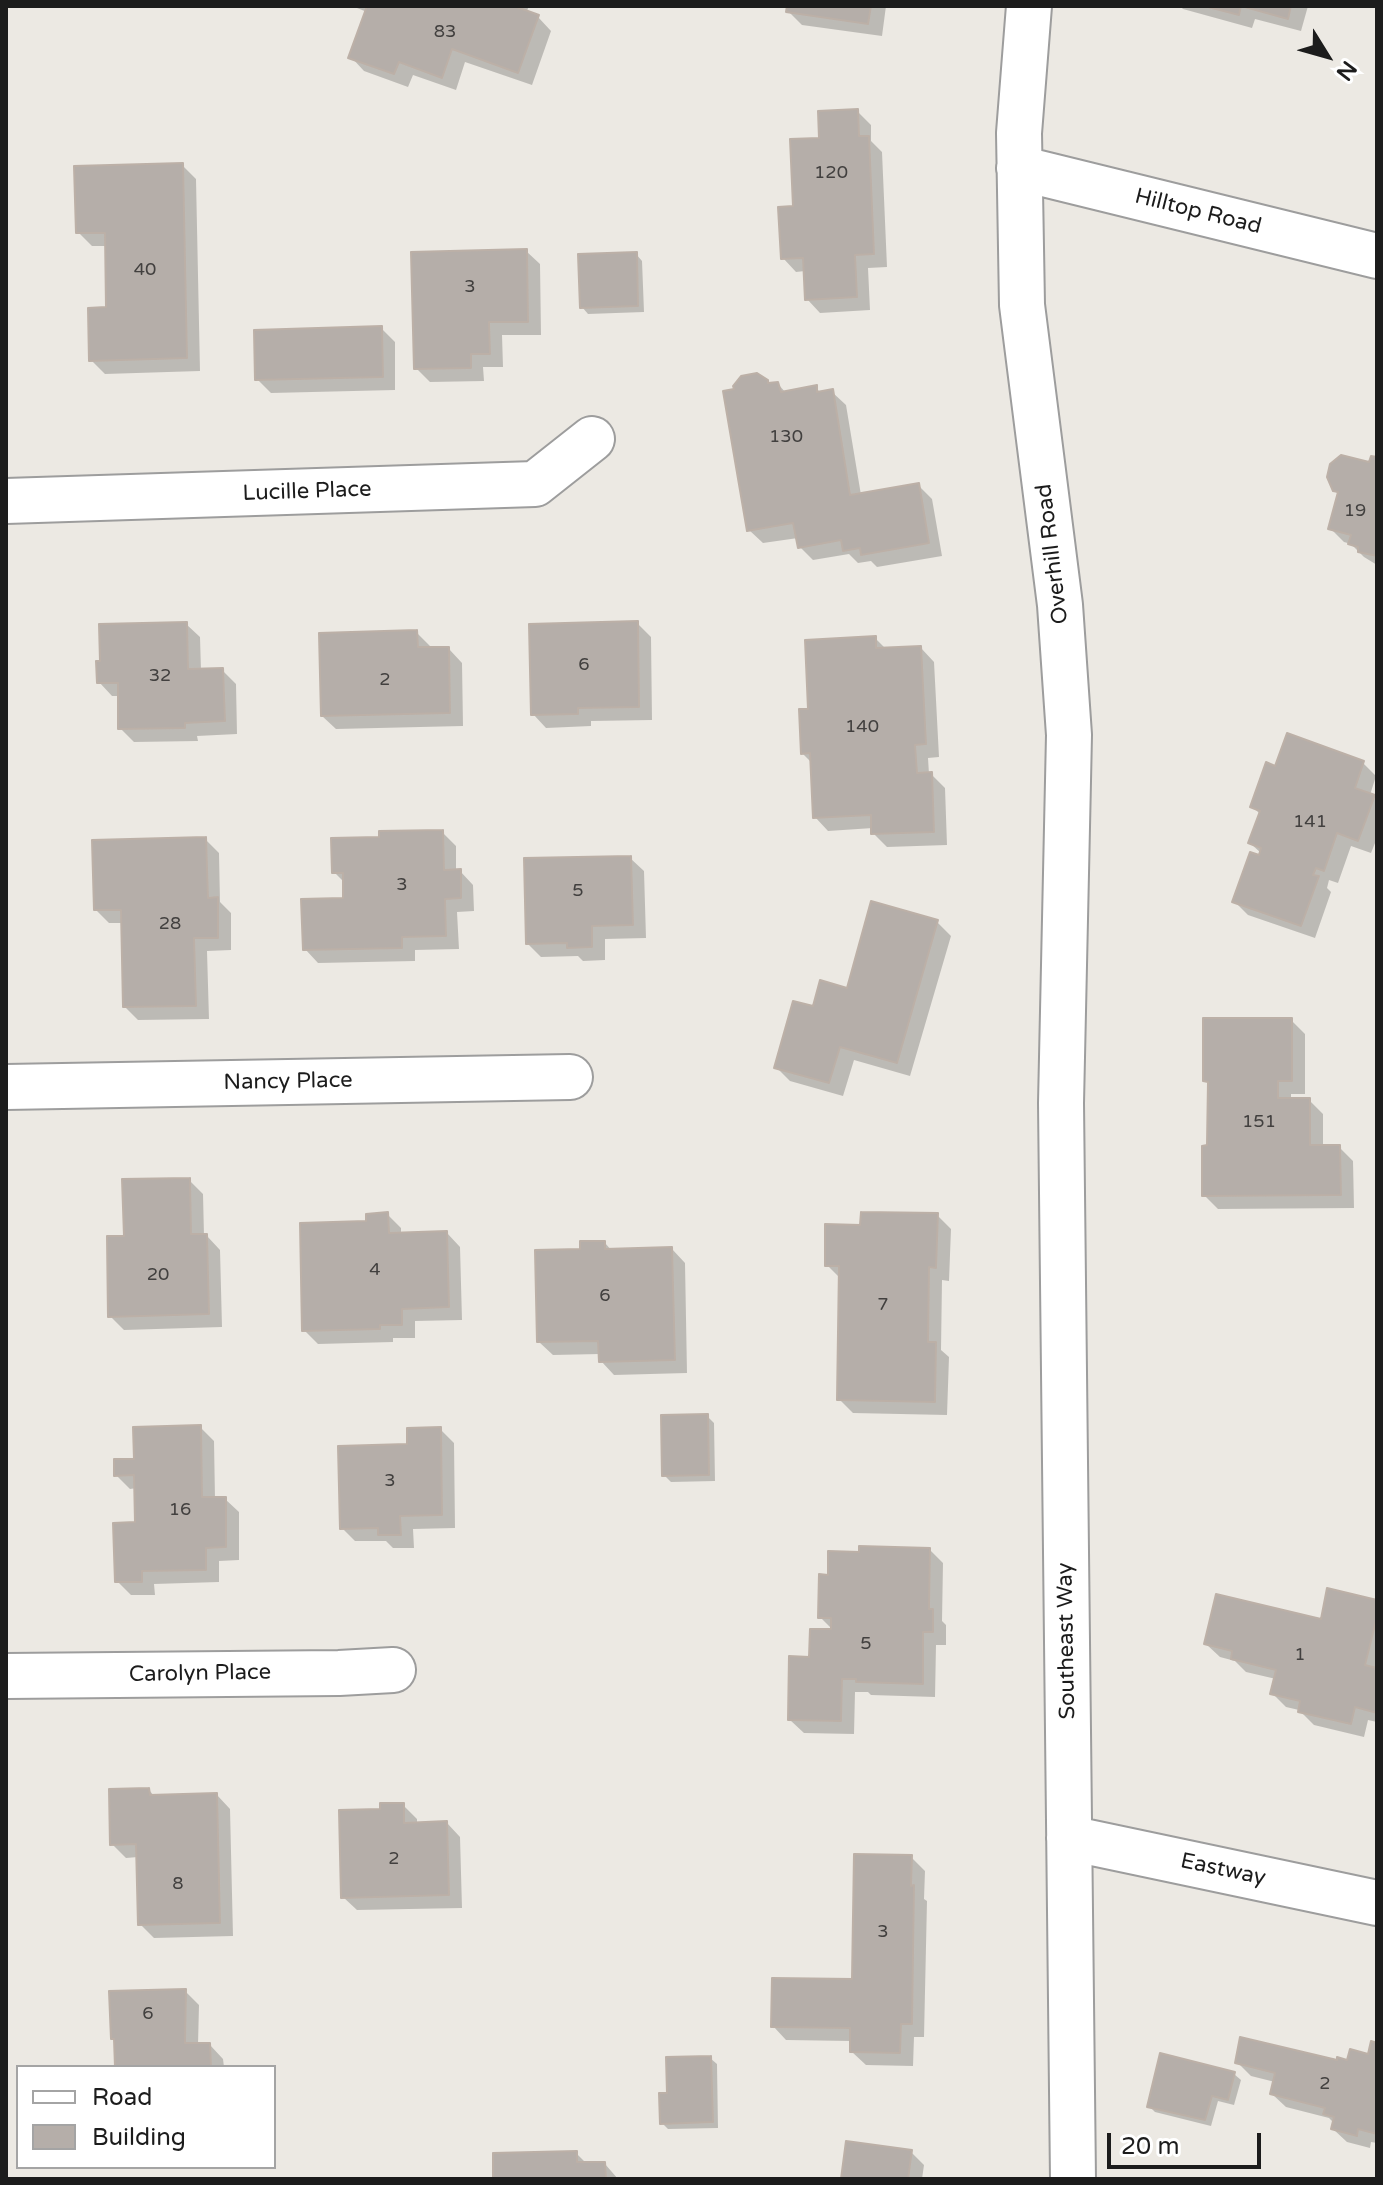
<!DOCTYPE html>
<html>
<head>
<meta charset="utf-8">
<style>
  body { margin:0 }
  #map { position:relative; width:1383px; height:2185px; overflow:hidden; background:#ece9e3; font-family:"Varela Round",sans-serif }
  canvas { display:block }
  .frame { position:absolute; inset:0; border:8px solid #1c1c1c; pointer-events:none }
  .legend { position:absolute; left:16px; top:2065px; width:260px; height:104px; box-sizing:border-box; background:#fff; border:2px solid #a4a4a4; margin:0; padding:10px 14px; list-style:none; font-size:24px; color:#1c1c1c }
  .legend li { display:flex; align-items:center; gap:16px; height:40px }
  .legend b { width:40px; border:2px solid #a4a4a4 }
  .north { position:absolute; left:1287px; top:16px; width:80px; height:80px; -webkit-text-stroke:6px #fff; paint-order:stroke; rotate:127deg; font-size:22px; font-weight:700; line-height:32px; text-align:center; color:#1c1c1c }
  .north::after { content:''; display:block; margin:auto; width:28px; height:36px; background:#1c1c1c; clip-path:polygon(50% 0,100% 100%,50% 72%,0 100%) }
  .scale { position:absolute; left:1107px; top:2133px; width:154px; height:36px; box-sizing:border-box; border:4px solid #1c1c1c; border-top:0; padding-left:10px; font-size:24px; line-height:28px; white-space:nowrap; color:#1c1c1c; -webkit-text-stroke:6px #fff; paint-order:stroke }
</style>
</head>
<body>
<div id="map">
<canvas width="1383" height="2185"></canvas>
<div class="frame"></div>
<ul class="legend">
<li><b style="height:10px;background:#fff"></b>Road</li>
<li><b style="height:22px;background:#b5aea9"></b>Building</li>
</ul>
<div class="north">N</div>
<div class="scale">20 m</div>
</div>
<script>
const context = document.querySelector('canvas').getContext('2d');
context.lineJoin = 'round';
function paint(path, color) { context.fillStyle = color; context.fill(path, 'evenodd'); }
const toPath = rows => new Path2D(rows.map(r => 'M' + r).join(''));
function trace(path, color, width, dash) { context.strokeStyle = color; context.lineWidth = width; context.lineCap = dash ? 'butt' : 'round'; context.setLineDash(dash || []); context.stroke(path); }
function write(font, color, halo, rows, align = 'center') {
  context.font = font + ' "Varela Round",sans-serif'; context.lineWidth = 6; context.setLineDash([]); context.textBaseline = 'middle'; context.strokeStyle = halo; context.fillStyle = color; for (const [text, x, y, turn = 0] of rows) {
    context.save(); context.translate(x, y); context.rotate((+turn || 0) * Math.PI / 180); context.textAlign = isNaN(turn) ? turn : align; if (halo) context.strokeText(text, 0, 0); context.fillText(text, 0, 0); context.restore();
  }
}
const shadow = toPath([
  [352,6,529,6,526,13,538,17,551,31,532,85,465,62,456,90,413,75,408,87,364,71,351,57,367,12],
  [789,6,886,6,882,36,802,25,788,11],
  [1180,6,1308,6,1301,31,1255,19,1252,28,1183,9],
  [857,111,871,125,871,141,882,152,887,267,868,268,870,310,820,313,807,299,805,271,796,272,783,258,821,140],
  [182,165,196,179,200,371,105,374,91,360,108,308,107,246,92,246,78,232],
  [526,251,540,264,541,335,502,335,503,367,483,367,484,381,430,382,416,368],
  [636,254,642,261,644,312,588,314,582,307],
  [381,328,395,342,395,390,271,393,257,379],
  [767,381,770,385,778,384,786,393,816,388,821,393,832,392,846,405,861,495,918,485,932,499,942,556,877,567,871,561,858,563,849,554,813,560,800,547,798,538,763,543,749,530],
  [1377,460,1377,565,1364,557,1351,544,1344,542,1331,529,1339,495,1334,490],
  [637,623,651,637,652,720,591,721,591,726,546,728,533,714],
  [186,624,200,637,201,671,222,670,236,684,237,734,197,736,198,741,134,742,120,728,120,696,112,696,99,682],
  [416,632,430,646,430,649,449,649,462,663,463,726,336,729,322,716],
  [875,638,887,650,921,648,934,662,939,757,928,758,929,774,931,774,945,788,947,845,887,847,873,833,873,828,828,831,815,817,812,763,802,753,810,711],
  [1363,763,1376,776,1370,795,1377,800,1377,838,1371,853,1351,846,1338,883,1329,880,1327,888,1331,892,1315,938,1248,915,1234,901,1260,858,1262,854,1250,843,1260,814,1253,807,1276,769],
  [442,832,456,846,456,871,460,871,473,885,474,911,457,912,459,949,415,950,415,961,318,963,305,949,345,900,345,883,334,872,382,839],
  [205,839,219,853,220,902,231,913,231,950,207,951,209,1019,138,1020,125,1007,123,923,109,923,96,910],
  [630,858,644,871,646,938,605,939,605,960,583,961,578,956,541,957,528,944],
  [937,922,951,936,910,1076,854,1060,843,1096,790,1081,776,1067,814,1009,849,990],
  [1291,1020,1305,1034,1305,1094,1291,1094,1291,1100,1309,1100,1323,1114,1323,1147,1339,1147,1353,1161,1354,1208,1218,1209,1204,1195,1209,1147,1210,1085,1205,1080],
  [189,1180,203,1194,204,1236,207,1236,220,1250,222,1327,124,1330,110,1316,126,1238],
  [387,1214,401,1228,401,1234,447,1233,460,1247,462,1320,415,1321,415,1338,393,1338,393,1342,318,1344,304,1330,368,1223],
  [937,1215,951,1229,949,1281,942,1280,941,1350,949,1357,947,1415,853,1413,839,1399,841,1279,827,1265,862,1227],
  [605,1243,612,1251,672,1249,685,1263,687,1373,614,1375,601,1361,600,1354,553,1355,539,1342],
  [707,1416,714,1423,715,1481,671,1482,664,1475],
  [200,1427,214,1441,215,1499,225,1499,239,1512,239,1560,219,1561,219,1582,154,1584,155,1595,131,1595,117,1581,137,1524,137,1488,130,1489,116,1475,136,1460],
  [440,1429,454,1443,455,1528,413,1529,414,1548,393,1548,386,1541,355,1541,342,1528,409,1446],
  [930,1550,943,1563,942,1621,946,1625,946,1645,936,1645,935,1697,871,1695,868,1692,855,1692,854,1734,804,1733,790,1720,811,1659,834,1631,820,1617,830,1577],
  [1377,1602,1377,1722,1368,1720,1364,1737,1314,1725,1299,1710,1286,1707,1272,1693,1276,1679,1246,1672,1235,1661,1220,1657,1206,1644,1322,1621],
  [149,1790,155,1797,217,1795,230,1809,233,1936,154,1938,140,1924,138,1857,126,1858,112,1844],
  [403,1805,417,1819,417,1825,447,1823,460,1837,462,1908,357,1910,343,1897,382,1811],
  [911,1857,925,1871,924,1899,927,1901,924,2037,914,2037,913,2066,866,2065,852,2052,852,2041,786,2040,773,2026,854,1981],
  [185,1991,199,2005,198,2045,210,2045,223,2059,224,2067,117,2067,116,2041,113,2038],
  [1377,2045,1377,2143,1371,2142,1370,2148,1347,2142,1333,2129,1334,2123,1329,2118,1286,2107,1272,2094,1275,2082,1251,2076,1237,2062,1349,2063,1370,2056],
  [710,2058,717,2064,718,2128,668,2129,662,2123,669,2095],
  [1234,2074,1241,2080,1234,2105,1218,2101,1211,2126,1155,2112,1149,2106],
  [911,2152,924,2165,922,2179,843,2179],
  [576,2153,587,2164,605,2164,618,2179,495,2179]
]);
const building = toPath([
  [367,6,514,6,539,15,518,73,452,49,442,78,399,62,394,74,348,58,367,6],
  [787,6,871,6,868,24,786,12,787,6],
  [1204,6,1291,6,1288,19,1241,6,1239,15,1204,6],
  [858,109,859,136,869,136,874,254,855,255,857,297,805,300,803,258,781,259,778,207,793,206,790,139,819,138,818,111,858,109],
  [183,163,187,358,89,361,88,308,106,307,105,233,76,233,74,166,183,163],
  [527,249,528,322,489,322,490,354,471,354,471,368,414,369,411,252,527,249],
  [637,252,638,306,580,308,578,254,637,252],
  [382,326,383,377,255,380,254,330,382,326],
  [757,373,768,380,768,383,778,382,781,392,817,385,817,392,833,389,850,495,919,483,929,543,861,555,860,548,843,551,841,540,798,548,793,523,747,531,723,391,734,389,733,386,741,376,757,373],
  [1341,455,1369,462,1371,456,1377,457,1377,556,1358,552,1358,547,1348,544,1351,535,1328,529,1338,492,1333,491,1327,477,1330,464,1341,455],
  [638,621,639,707,578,708,578,714,531,715,529,624,638,621],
  [187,622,188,669,223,668,225,721,185,723,185,728,118,729,118,683,97,683,96,661,100,661,99,624,187,622],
  [417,630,418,647,449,647,450,713,321,716,319,633,417,630],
  [876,636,876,648,921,646,926,744,915,745,917,773,932,772,934,832,871,834,871,815,813,818,810,753,801,754,799,709,808,709,805,640,876,636],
  [1287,733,1364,761,1355,788,1375,795,1358,841,1337,833,1324,871,1316,868,1313,875,1319,876,1301,926,1232,902,1250,852,1259,855,1261,848,1248,843,1260,811,1250,807,1266,762,1275,766,1287,733],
  [443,830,444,870,461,869,461,898,445,899,446,936,402,937,402,948,303,950,301,899,343,898,343,873,332,873,331,838,379,837,379,831,443,830],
  [206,837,208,898,218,897,218,938,194,938,196,1006,123,1007,121,910,94,910,92,840,206,837],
  [631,856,633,925,592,926,592,947,567,948,567,943,526,944,524,858,631,856],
  [871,901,938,920,897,1063,840,1047,829,1083,774,1068,793,1001,813,1006,820,980,847,988,871,901],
  [1203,1018,1292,1018,1292,1081,1278,1081,1278,1098,1310,1098,1310,1145,1340,1145,1341,1195,1202,1196,1202,1146,1207,1145,1208,1082,1203,1081,1203,1018],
  [190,1178,191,1234,207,1234,209,1314,108,1317,107,1236,124,1236,122,1179,190,1178],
  [388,1212,389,1233,447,1231,449,1307,402,1309,402,1325,380,1325,380,1329,302,1331,300,1223,366,1221,366,1214,388,1212],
  [861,1212,938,1213,936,1268,929,1267,928,1342,936,1342,935,1402,837,1400,839,1266,825,1266,825,1224,860,1225,861,1212],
  [580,1241,605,1241,605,1249,672,1247,675,1360,599,1362,598,1341,537,1342,535,1250,580,1249,580,1241],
  [708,1414,709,1475,662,1476,661,1415,708,1414],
  [201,1425,202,1497,226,1497,226,1547,206,1548,206,1570,142,1571,142,1582,115,1582,113,1523,135,1522,134,1475,114,1476,114,1459,134,1459,133,1427,201,1425],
  [441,1427,442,1515,400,1516,401,1535,378,1535,378,1528,340,1529,338,1446,407,1444,407,1428,441,1427],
  [859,1546,930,1548,929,1609,933,1609,933,1632,923,1632,923,1684,856,1682,856,1679,842,1679,841,1721,788,1720,789,1656,809,1657,810,1629,831,1629,831,1618,818,1618,819,1574,828,1575,828,1551,859,1552,859,1546],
  [1327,1588,1377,1600,1377,1617,1365,1665,1377,1668,1377,1713,1355,1707,1351,1724,1298,1712,1300,1701,1270,1694,1276,1670,1231,1659,1232,1651,1204,1644,1216,1594,1321,1619,1327,1588],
  [149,1788,150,1795,217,1793,220,1923,138,1925,136,1844,110,1845,109,1789,149,1788],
  [380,1803,404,1803,404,1823,447,1821,449,1895,341,1898,339,1810,380,1809,380,1803],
  [854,1854,912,1855,911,1886,914,1885,912,2024,901,2024,900,2053,850,2052,850,2028,771,2027,772,1978,852,1979,854,1854],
  [186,1989,185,2043,210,2043,211,2067,115,2067,114,2039,111,2039,109,1991,186,1989],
  [1240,2037,1337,2060,1337,2057,1347,2060,1350,2049,1368,2054,1371,2041,1377,2043,1377,2134,1358,2129,1357,2136,1331,2129,1334,2117,1323,2114,1325,2108,1270,2094,1275,2073,1235,2063,1240,2037],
  [1160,2053,1235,2072,1228,2100,1212,2096,1205,2120,1147,2107,1160,2053],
  [711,2056,713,2122,660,2124,659,2093,667,2093,666,2057,711,2056],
  [846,2141,912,2150,908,2179,841,2179,846,2141],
  [577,2151,577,2162,605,2162,606,2179,470,2179,493,2178,493,2153,577,2151]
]);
const minor = toPath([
  [1029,6,1019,133,1022,305,1060,605,1069,735,1061,1103,1073,2179],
  [1019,168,1377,256],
  [6,501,535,484,592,439],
  [6,1087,570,1077],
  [6,1676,339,1673,393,1670],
  [1069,1838,1377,1903]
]);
const numberNames = [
  ["83",445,32],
  ["120",831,173],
  ["40",145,270],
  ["3",470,287],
  ["130",786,437],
  ["19",1355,511],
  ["6",584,665],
  ["32",160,676],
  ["2",385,680],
  ["140",862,727],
  ["141",1310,822],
  ["3",402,885],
  ["5",578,891],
  ["28",170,924],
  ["151",1259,1122],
  ["4",375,1270],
  ["20",158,1275],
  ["6",605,1296],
  ["7",883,1305],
  ["3",390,1481],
  ["16",180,1510],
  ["5",866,1644],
  ["1",1300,1655],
  ["2",394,1859],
  ["8",178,1884],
  ["3",883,1932],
  ["6",148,2014],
  ["2",1325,2084]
];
const streetNames = [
  ["Hilltop Road",1198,212,14],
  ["Lucille Place",307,492,-2],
  ["Overhill Road",1053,554,-97],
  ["Nancy Place",288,1082,-1],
  ["Southeast Way",1067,1641,-91],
  ["Carolyn Place",200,1674,-1],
  ["Eastway",1223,1870,12]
];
paint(shadow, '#0003');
paint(building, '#b5aea9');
trace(building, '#bcb0a7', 2);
trace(minor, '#9d9d9d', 48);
trace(minor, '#fff', 44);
write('18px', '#42403f', null, numberNames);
write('22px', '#1c1c1c', '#fff', streetNames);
</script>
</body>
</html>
